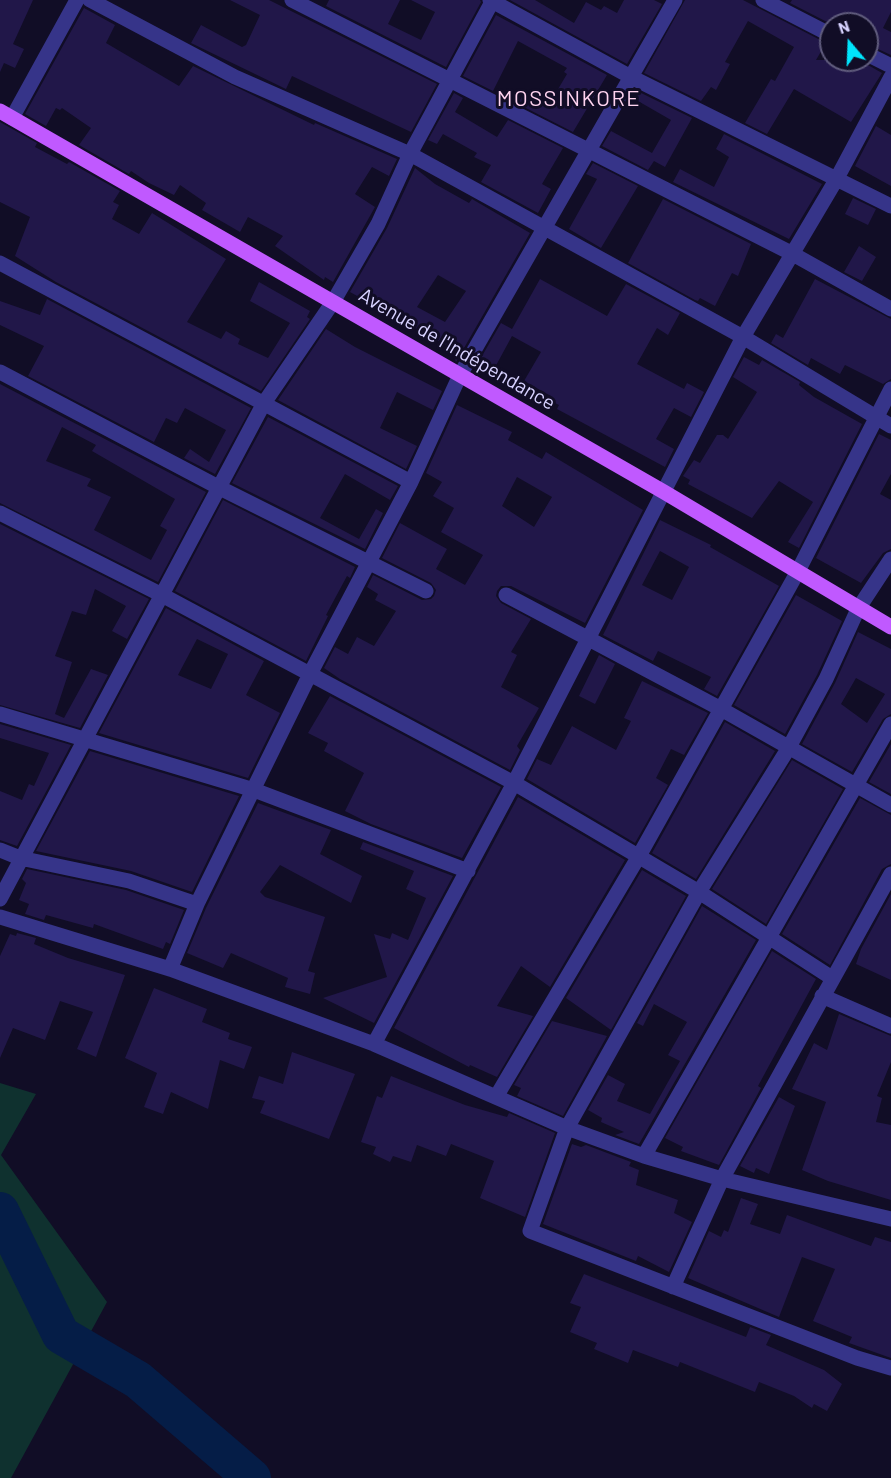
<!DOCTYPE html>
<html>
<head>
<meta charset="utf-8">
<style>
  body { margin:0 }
  #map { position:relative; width:891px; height:1478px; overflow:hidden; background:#110d26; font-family:Barlow,sans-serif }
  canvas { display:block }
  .north { position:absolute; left:819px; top:12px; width:60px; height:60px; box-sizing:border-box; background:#110d26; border:2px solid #605c7d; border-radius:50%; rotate:341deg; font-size:16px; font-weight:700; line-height:24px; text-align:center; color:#d7d2ff }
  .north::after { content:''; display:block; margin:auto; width:21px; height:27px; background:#00e5fd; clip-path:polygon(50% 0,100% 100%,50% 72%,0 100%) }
</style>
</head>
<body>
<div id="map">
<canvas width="891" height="1478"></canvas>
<div class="north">N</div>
</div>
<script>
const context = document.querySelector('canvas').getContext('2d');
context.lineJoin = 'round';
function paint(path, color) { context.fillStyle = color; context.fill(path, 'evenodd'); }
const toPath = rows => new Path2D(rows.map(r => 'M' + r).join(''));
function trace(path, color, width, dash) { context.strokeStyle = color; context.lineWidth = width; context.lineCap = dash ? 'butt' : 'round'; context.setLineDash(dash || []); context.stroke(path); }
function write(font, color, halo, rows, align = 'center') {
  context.font = font + ' Barlow,sans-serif'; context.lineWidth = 6; context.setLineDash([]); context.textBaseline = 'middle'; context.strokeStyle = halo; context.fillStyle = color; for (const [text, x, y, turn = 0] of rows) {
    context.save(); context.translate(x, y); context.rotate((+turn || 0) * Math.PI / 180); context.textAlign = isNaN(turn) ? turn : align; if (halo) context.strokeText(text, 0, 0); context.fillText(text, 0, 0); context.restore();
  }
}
const green = toPath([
  [0,1083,36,1094,1,1155,107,1302,11,1478,0,1478]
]);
const river = toPath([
  [0,1211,61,1335,138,1380,252,1478]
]);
const building = toPath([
  [0,0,33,0,13,44,24,49,15,68,4,63,0,72],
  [230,0,269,0,437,84,411,132,292,76,286,89,191,43,201,25,242,47,246,45,260,15],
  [329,0,400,0,388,24,421,40,435,12,411,0,480,0,481,2,446,67,326,6],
  [510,0,535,0,574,23,586,2,601,10,604,6,617,13,624,0,654,0,662,4,627,64],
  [685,0,743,0,826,43,816,60,859,60,882,73,851,122,794,89,767,134,745,123,771,79,775,81,794,47,748,21,725,62,730,64,716,90,711,87,701,101,644,73],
  [792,0,891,0,891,12,883,28,891,32,891,55,867,44,867,24,855,24,840,14,835,24,831,24,790,3],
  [84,8,115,25,106,43,179,86,193,66,314,125,315,123,397,159,389,176,372,167,355,194,375,207,333,282,325,277,324,280,275,246,283,236,248,217,240,232,202,210,206,203,180,185,174,195,149,183,131,171,129,174,79,145,91,128,62,108,60,110,56,108,46,126,25,114],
  [496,15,607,75,573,132,518,104,524,93,548,106,567,74,564,72,567,68,518,41,493,91,463,76],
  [635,90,692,118,665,167,654,161,648,170,602,146,611,131,652,153,671,120,631,97],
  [454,93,463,98,455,112,497,137,508,120,563,148,542,184,551,189,538,213,481,182,491,165,474,157,477,153,443,134,437,144,428,140],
  [0,122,37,143,35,147,67,164,69,162,120,191,113,202,119,205,112,219,139,234,152,213,226,259,187,322,221,339,226,331,240,339,238,344,268,358,290,323,250,301,259,282,310,311,307,317,310,319,261,391,56,282,15,256,30,217,0,202],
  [876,126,891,135,891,186,855,166],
  [724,134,822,184,789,239,673,182,680,169,714,187,729,157,716,149],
  [593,163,638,186,601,248,569,229,597,179,586,174],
  [415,168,435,184,469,203,472,199,530,233,456,362,451,348,350,292,387,228],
  [438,275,466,291,445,322,417,307],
  [853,198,876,209,868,225,845,214],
  [663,199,751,244,738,276,732,273,715,306,700,298,698,301,695,300,628,263],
  [859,246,876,257,862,281,844,272],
  [540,279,607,316,626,284,680,313,668,335,657,328,637,364,684,389,687,383,704,392,691,417,674,408,656,439,674,449,665,467,557,409,559,405,549,400,551,396,524,381,541,352,512,336,493,371,478,363,501,323,512,329],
  [815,279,891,319,891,379,883,384,845,365,840,374,811,358,808,365,771,343,776,334,783,338],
  [47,299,251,408,215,474,184,458,190,449,209,462,226,430,185,408,177,423,166,418,154,442,28,376,44,346,0,325,0,301,40,315],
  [326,329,355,347,442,391,433,410,397,392,380,428,417,446,406,469,278,400],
  [744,357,759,365,762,360,800,382,799,385,814,397,862,424,799,548,788,542,813,502,779,481,752,518,688,484,690,480,683,476,694,460,700,463,717,435,723,435,728,439,757,392,733,377],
  [0,384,206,492,158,582,0,503],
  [62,427,96,445,92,451,175,499,160,526,167,530,151,560,94,530,111,497,87,486,91,479,46,461],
  [457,405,512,432,508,440,542,459,546,452,643,510,585,623,511,586,501,586,497,591,496,596,501,603,531,619,511,652,517,655,501,687,539,708,517,746,520,750,510,770,340,679,324,668,335,647,348,654,357,637,374,646,396,611,375,600,378,594,367,587,373,575,422,600,431,599,434,596,436,590,431,583,382,558,400,523,447,549,436,569,465,585,483,555,441,532,454,508,433,496,442,482,426,473],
  [517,477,552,497,534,527,502,506],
  [268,417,398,486,390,500,345,474,320,518,359,539,376,509,383,513,365,549,232,483],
  [879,434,891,440,891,474,880,494,891,500,891,549,883,553,861,583,816,558],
  [223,500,355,567,350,578,347,576,326,615,328,616,306,661,175,591],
  [660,520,711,545,710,547,779,586,717,696,704,689,711,677,658,651,653,661,603,635],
  [660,551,689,567,672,600,642,585],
  [0,524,149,599,127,639,112,631,126,606,95,589,86,615,72,611,55,656,72,662,55,714,64,718,91,669,108,675,80,728,0,705],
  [796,595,842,621,817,675,785,734,734,705],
  [166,608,264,661,246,695,280,713,248,778,99,733],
  [197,639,228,654,211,689,178,675],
  [858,632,891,649,891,714,883,719,852,772,802,744,835,683],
  [856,678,885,694,867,723,841,704],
  [599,655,615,664,595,704,579,696],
  [642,681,708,713,684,755,671,749,656,778,668,785,635,843,527,779,537,759,551,765,572,726,616,750,631,721,624,718],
  [330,696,501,787,462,858,371,824,345,811,364,773,324,751,328,743,308,733],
  [725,722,775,751,696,879,652,853],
  [0,724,71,745,17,846,0,840,0,791,22,800,29,784,34,786,49,753,0,738],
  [891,744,891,794,869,782],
  [90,751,239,796,192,892,131,871,36,851],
  [792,760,843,789,766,924,712,889],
  [518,797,625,860,550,987,521,966,497,1006,533,1016,497,1077,470,1065,469,1067,394,1028],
  [860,798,891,815,891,864,882,869,830,965,782,934],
  [258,803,331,830,320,854,362,876,351,903,280,865,260,892,265,897,325,917,308,971,315,973,310,994,285,987,288,978,231,953,223,968,187,953,206,908],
  [363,842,453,876,374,1023,323,998,387,977,374,934,390,939,392,933,408,940,426,898,406,889,414,871,360,849],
  [27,869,126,890,184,910,170,944,166,942,163,949,94,924,93,928,46,915,44,920,25,914,29,904,19,900,26,883,22,879],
  [642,870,686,896,611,1030,566,998],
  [891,894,891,980,856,964,861,949],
  [702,906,756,940,639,1144,615,1135,624,1132,601,1122,602,1118,588,1110,608,1075,625,1084,617,1101,650,1114,668,1082,680,1061,668,1055,687,1022,654,1004,643,1026,637,1023],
  [17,933,36,938,34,944,68,958,125,975,96,1057,77,1049,93,1012,60,1001,45,1040,13,1028,0,1058,0,956,10,934,16,936],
  [772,951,816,979,758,1086,761,1088,719,1165,681,1151,683,1147,665,1138],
  [154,988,207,1009,202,1022,230,1033,228,1039,252,1047,244,1069,220,1060,208,1109,171,1092,163,1114,144,1107,157,1073,125,1058],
  [839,1014,891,1036,891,1062,877,1096,882,1098,876,1122,891,1125,891,1200,828,1181,802,1170,826,1102,792,1089,814,1043,827,1050],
  [552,1021,607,1036,563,1116,517,1096,521,1088,514,1085],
  [292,1052,355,1074,329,1139,260,1113,265,1101,252,1098,259,1076,283,1084],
  [391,1076,465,1105,507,1117,509,1113,555,1133,525,1217,480,1198,494,1161,451,1144,446,1156,417,1145,411,1162,393,1156,390,1162,373,1154,376,1147,361,1142,377,1096,382,1098],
  [779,1097,795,1106,769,1174,756,1168,754,1173,740,1166],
  [572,1144,581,1147,586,1145,631,1162,629,1166,639,1170,636,1185,678,1200,674,1213,692,1222,669,1272,638,1256,636,1261,543,1224],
  [741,1198,758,1204,750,1224,780,1234,787,1215,871,1246,875,1237,891,1242,891,1358,849,1343,852,1337,813,1321,835,1269,802,1257,779,1317,688,1278,709,1231,721,1237,724,1230,728,1232],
  [584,1274,746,1337,750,1327,771,1335,766,1345,824,1370,842,1384,827,1411,814,1404,812,1408,794,1396,759,1382,755,1392,680,1362,678,1367,633,1350,628,1363,594,1349,597,1343,570,1332,581,1307,570,1303]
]);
const minor = toPath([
  [90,0,235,77,410,154,743,337,891,426],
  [292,0,791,253,891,309],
  [490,0,631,77,891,206],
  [763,0,831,35],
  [867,54,891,66],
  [12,118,77,0],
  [0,263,411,482],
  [0,372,220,488,426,591],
  [0,513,160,594,514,783,699,892,832,978],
  [891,559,858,609,826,679,788,749,699,892,567,1128,530,1231,857,1358,891,1368],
  [506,595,721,709,891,805],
  [0,714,254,790,468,871],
  [0,850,20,858,129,881,197,904],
  [0,899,264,403,333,302,378,224,410,154,493,0],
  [0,917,170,969,374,1044,567,1128,644,1156,722,1179,891,1219],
  [170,969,197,904,310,674,411,482,460,375,675,0],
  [822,996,891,1026],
  [374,1044,514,783,743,337,836,180,891,77],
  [496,1097,639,856,797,573,891,389],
  [644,1156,891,724],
  [673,1287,722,1179,891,874]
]);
const major = toPath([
  [0,111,664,492,891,627]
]);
const streetNames = [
  ["Avenue de l'Indépendance",457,349,30]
];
const quarterNames = [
  ["MOSSINKORE",569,99]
];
paint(green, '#0f312f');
trace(river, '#051d47', 38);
paint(building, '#211749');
trace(minor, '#363489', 15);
trace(major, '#c059ff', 15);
write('20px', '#d7d2ff', '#110d26', streetNames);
context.letterSpacing = '1.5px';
write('22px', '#ffd4f0', '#110d26', quarterNames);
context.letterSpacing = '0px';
</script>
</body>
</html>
